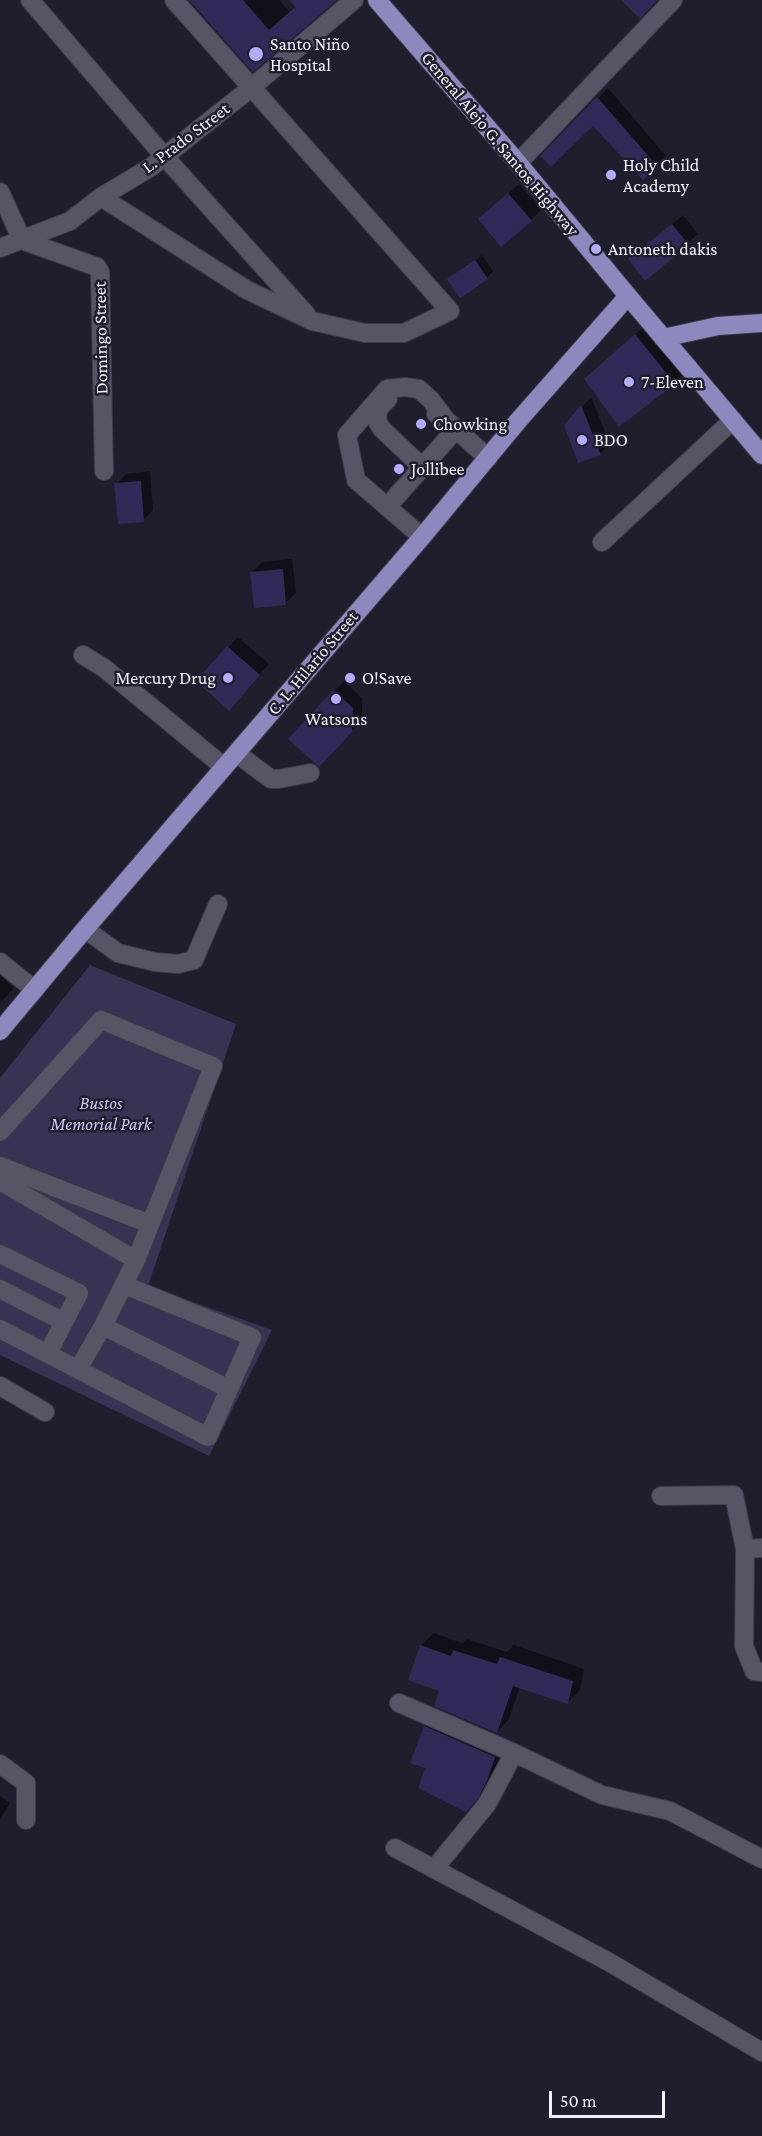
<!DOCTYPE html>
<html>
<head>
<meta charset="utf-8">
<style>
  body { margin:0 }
  #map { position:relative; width:762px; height:2136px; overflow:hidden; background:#1f1e2d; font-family:"Crimson Pro",serif }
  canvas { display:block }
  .scale { position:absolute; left:549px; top:2091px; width:116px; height:27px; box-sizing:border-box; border:3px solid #f1f1fc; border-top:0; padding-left:8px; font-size:18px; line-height:21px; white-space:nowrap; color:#f1f1fc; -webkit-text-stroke:4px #1f1e2d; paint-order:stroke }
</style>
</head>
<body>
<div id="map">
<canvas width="762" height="2136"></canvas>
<div class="scale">50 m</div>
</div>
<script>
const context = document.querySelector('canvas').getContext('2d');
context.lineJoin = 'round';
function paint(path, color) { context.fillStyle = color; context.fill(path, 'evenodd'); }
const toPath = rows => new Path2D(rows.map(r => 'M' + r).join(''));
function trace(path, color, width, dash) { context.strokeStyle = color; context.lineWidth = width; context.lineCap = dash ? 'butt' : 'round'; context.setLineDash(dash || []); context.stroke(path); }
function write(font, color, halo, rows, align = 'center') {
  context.font = font + ' "Crimson Pro",serif'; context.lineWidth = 5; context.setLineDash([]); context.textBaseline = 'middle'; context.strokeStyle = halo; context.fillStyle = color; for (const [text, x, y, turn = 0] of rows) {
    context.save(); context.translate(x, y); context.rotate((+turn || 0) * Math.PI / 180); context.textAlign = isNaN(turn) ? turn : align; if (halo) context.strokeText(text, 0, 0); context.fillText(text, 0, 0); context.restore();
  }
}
const green = toPath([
  [90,965,236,1024,148,1286,272,1330,209,1456,0,1355,0,1078]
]);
const shadow = toPath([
  [190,0,279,0,289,11,296,6,291,0,334,0,253,70],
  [608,88,666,156,643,178,593,123,542,156],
  [519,184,541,210,531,220,490,210],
  [683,215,698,234,646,279,630,259],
  [482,255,493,271,487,278,449,280],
  [649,322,688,370,674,383,586,379],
  [591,397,610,444,600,454,565,425],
  [150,471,153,510,143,520,116,484,126,474],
  [292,559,296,593,285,603,252,572,262,562],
  [238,637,269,664,239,699,228,647],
  [344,681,362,698,362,720,329,755,290,739],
  [0,975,14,988,0,1003],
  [434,1633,462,1643,467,1639,507,1652,514,1645,584,1669,580,1690,567,1703,520,1687,509,1719,497,1732,441,1691,421,1645],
  [437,1714,506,1744,499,1767,490,1783,466,1810,427,1767,425,1727],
  [0,1796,10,1803,0,1819]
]);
const building = toPath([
  [189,0,243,0,269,30,295,7,289,0,337,0,253,72],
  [621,0,657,0,640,19],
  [597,97,658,167,643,180,593,126,551,167,540,156],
  [508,193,532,221,501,247,478,219],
  [672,224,689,245,645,281,628,259],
  [475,260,488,279,460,298,447,279],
  [635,334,675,384,619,427,584,379],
  [581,405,601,455,578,463,564,425],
  [141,481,144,522,118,524,114,483],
  [283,569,286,605,254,608,250,572],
  [227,646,260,675,229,711,196,681],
  [333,690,353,708,352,732,319,767,288,739],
  [420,1645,451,1656,453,1650,497,1664,500,1657,573,1681,568,1704,513,1686,497,1733,434,1706,439,1691,408,1680],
  [424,1726,495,1757,487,1781,478,1798,466,1812,418,1788,425,1768,410,1763]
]);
const minor = toPath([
  [30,0,164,156,306,314],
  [518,163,673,0],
  [0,192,22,240,97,267,100,272,104,471],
  [101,197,247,290,312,321,365,333,404,333,450,311,174,0],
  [0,248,70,221,101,197,151,167,251,88,354,0],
  [388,399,379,408,377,415,378,423,382,429,422,467],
  [436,414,446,420,488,458],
  [387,507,456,429],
  [422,537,356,480,347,435,387,389,405,387,419,389,431,400,446,420],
  [602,542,733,420],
  [83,655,104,668,224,767],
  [236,753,271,779,279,779,310,773],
  [85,929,118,953,155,962,178,964,194,960,218,904],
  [0,962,35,990],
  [0,1132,101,1020,213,1066,136,1260,103,1326,78,1369],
  [0,1166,150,1224],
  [0,1181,136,1260],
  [0,1254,79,1293,48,1353],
  [0,1289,64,1322],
  [103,1326,229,1389],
  [0,1329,208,1437,252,1337,124,1285],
  [0,1386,45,1412],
  [661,1496,734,1495,745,1549],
  [762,1548,745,1549,744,1646,754,1671,762,1672],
  [399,1703,514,1753,602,1795,670,1811,762,1859],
  [0,1764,26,1783,26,1820],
  [395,1848,609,1962,762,2052],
  [434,1869,487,1804,514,1753]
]);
const major = toPath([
  [377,0,518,163,628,296,762,455],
  [663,338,718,326,762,323],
  [0,1031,85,929,422,537,518,421,628,296]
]);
const markers = [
  [256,54,8,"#b2adf9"],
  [611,175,6,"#b2adf9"],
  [596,249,6,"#b2adf9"],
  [629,382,6,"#b2adf9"],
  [421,424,6,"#b2adf9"],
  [582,440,6,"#b2adf9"],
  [399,469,6,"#b2adf9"],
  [228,678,6,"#b2adf9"],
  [350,678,6,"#b2adf9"],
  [336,699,6,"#b2adf9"]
];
const poiNames = [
  ["Santo Niño",270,44],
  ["Hospital",270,65],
  ["Holy Child",623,165],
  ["Academy",623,186],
  ["Antoneth dakis",608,249],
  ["7-Eleven",641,382],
  ["Chowking",433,424],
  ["BDO",594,440],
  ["Jollibee",411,469],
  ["Mercury Drug",216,678,"right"],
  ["O!Save",362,678],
  ["Watsons",336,719,"center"]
];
const streetNames = [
  ["L. Prado Street",186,138,-37],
  ["General Alejo G. Santos Highway",500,144,50],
  ["Domingo Street",101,338,-91],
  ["C. L. Hilario Street",313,663,-50]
];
const parkNames = [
  ["Bustos",101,1103],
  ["Memorial Park",101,1124]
];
paint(green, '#363355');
paint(shadow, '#0007');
paint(building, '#302a59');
trace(minor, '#3c3b48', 20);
trace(major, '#3c3b48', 20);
trace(minor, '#556', 18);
trace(major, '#8c89be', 18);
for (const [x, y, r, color] of markers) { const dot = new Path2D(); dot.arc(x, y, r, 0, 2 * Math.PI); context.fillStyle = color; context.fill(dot); trace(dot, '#1f1e2d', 2); }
write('18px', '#f1f1fc', '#1f1e2d', poiNames, 'left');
write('18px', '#f1f1fc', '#1f1e2d', streetNames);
write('italic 18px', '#cbc9f9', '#1f1e2d', parkNames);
</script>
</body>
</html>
